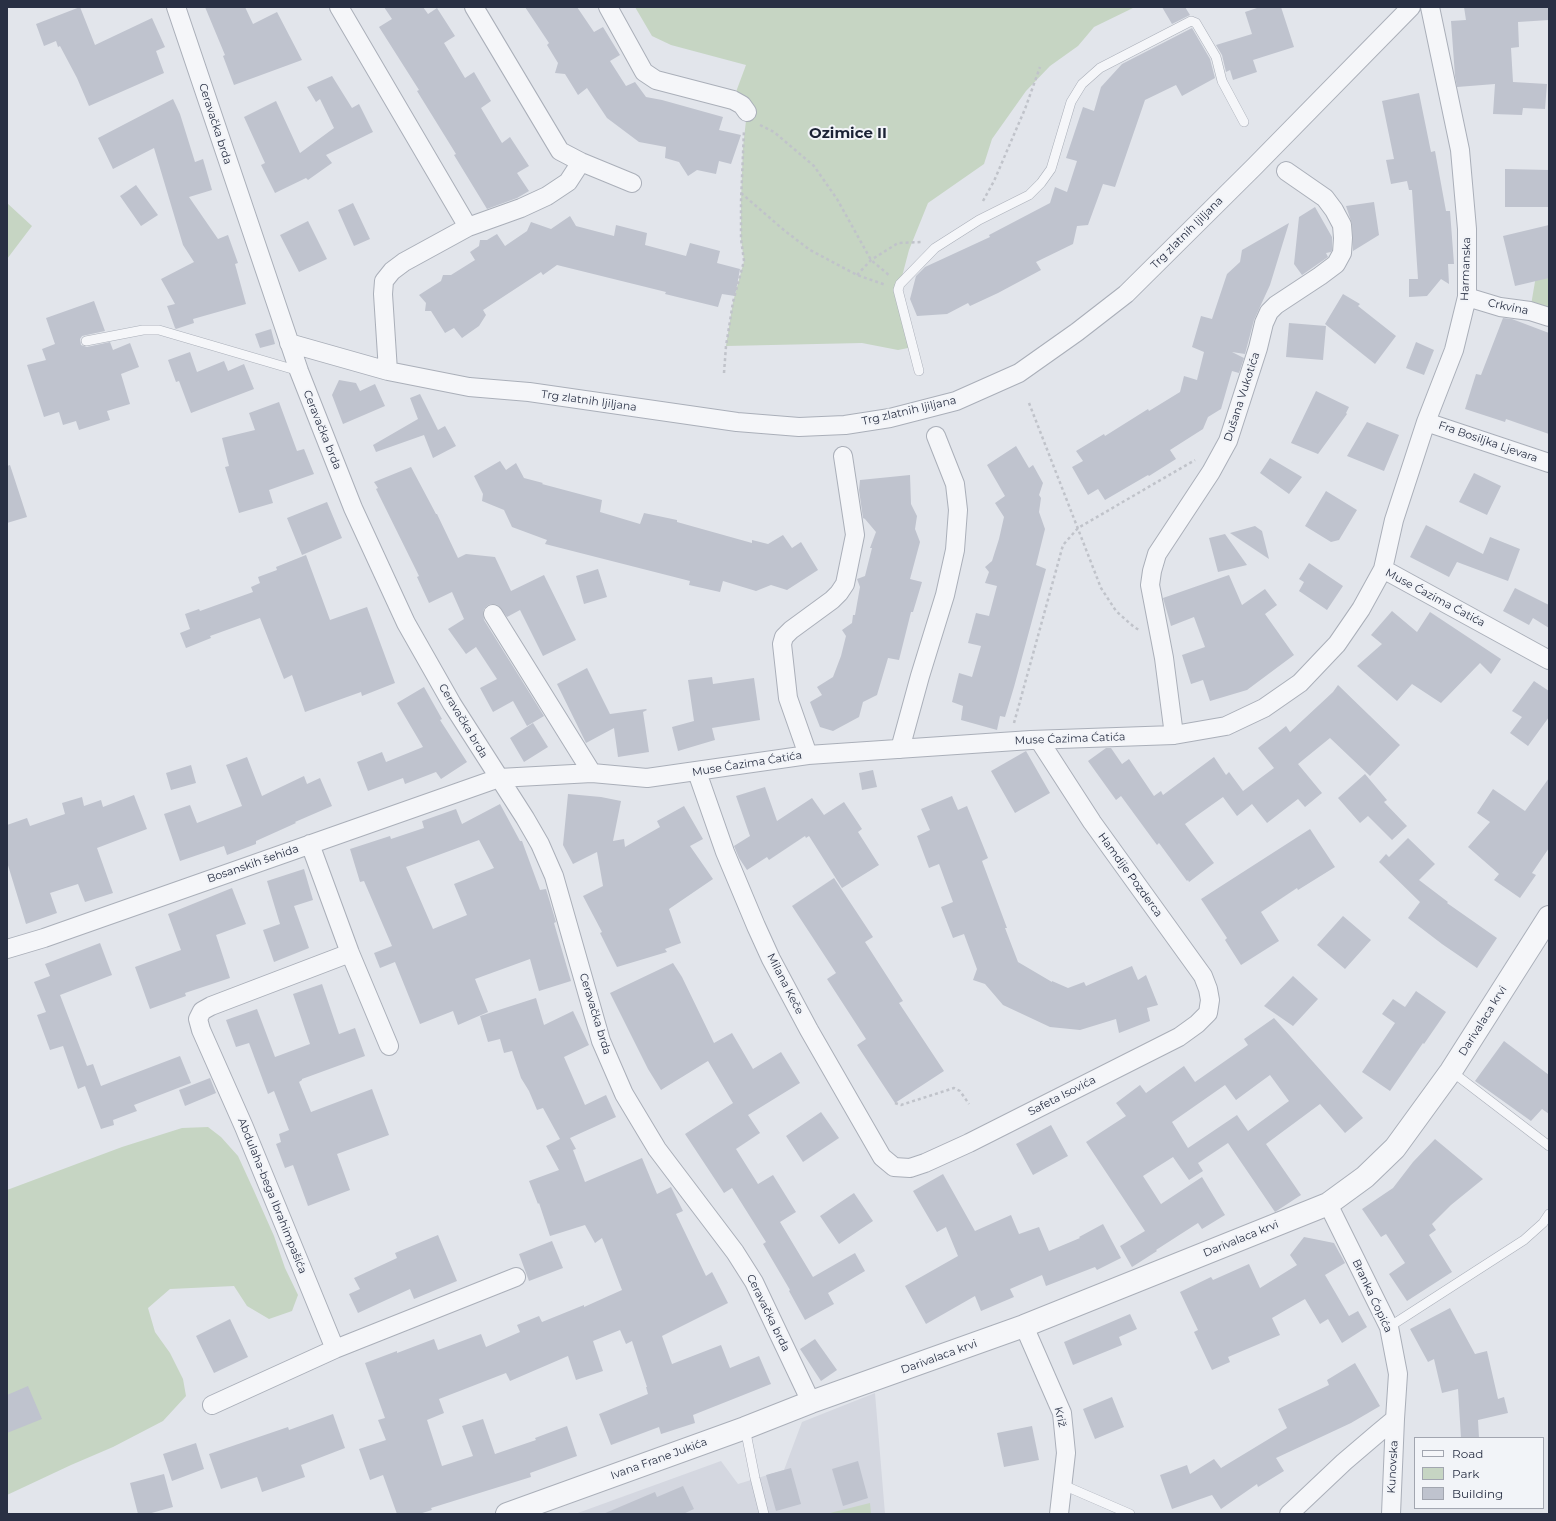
<!DOCTYPE html>
<html>
<head>
<meta charset="utf-8">
<style>
  body { margin:0 }
  #map { position:relative; width:1556px; height:1521px; overflow:hidden; background:#e2e5eb; font-family:Montserrat,sans-serif }
  canvas { display:block }
  .frame { position:absolute; inset:0; border:8px solid #293044; pointer-events:none }
  .legend { position:absolute; left:1414px; top:1437px; width:130px; height:72px; box-sizing:border-box; background:#f2f4f8; border:1px solid #a2a6b0; margin:0; padding:5px 7px; list-style:none; font-size:12px; color:#293044 }
  .legend li { display:flex; align-items:center; gap:8px; height:20px }
  .legend b { width:20px; border:1px solid #a2a6b0 }
</style>
</head>
<body>
<div id="map">
<canvas width="1556" height="1521"></canvas>
<div class="frame"></div>
<ul class="legend">
<li><b style="height:5px;background:#f5f6f9"></b>Road</li>
<li><b style="height:11px;background:#c6d5c3"></b>Park</li>
<li><b style="height:11px;background:#bfc3ce"></b>Building</li>
</ul>
</div>
<script>
const context = document.querySelector('canvas').getContext('2d');
context.lineJoin = 'round';
function paint(path, color) { context.fillStyle = color; context.fill(path, 'evenodd'); }
const toPath = rows => new Path2D(rows.map(r => 'M' + r).join(''));
function trace(path, color, width, dash) { context.strokeStyle = color; context.lineWidth = width; context.lineCap = dash ? 'butt' : 'round'; context.setLineDash(dash || []); context.stroke(path); }
function write(font, color, halo, rows, align = 'center') {
  context.font = font + ' Montserrat,sans-serif'; context.lineWidth = 4; context.setLineDash([]); context.textBaseline = 'middle'; context.strokeStyle = halo; context.fillStyle = color; for (const [text, x, y, turn = 0] of rows) {
    context.save(); context.translate(x, y); context.rotate((+turn || 0) * Math.PI / 180); context.textAlign = isNaN(turn) ? turn : align; if (halo) context.strokeText(text, 0, 0); context.fillText(text, 0, 0); context.restore();
  }
}
const built = toPath([
  [875,1393,885,1514,575,1514,721,1461,738,1484,784,1470,802,1422]
]);
const green = toPath([
  [635,7,1135,7,1094,27,1078,46,1050,66,1026,91,992,139,984,164,928,203,909,250,900,284,913,347,898,350,862,343,726,346,733,302,744,261,741,239,741,201,743,147,747,112,733,100,746,65,671,45,652,36],
  [7,203,32,226,7,259],
  [1539,258,1549,259,1549,317,1530,311],
  [208,1127,221,1137,238,1156,254,1191,274,1236,285,1268,298,1295,292,1311,269,1319,247,1306,234,1286,170,1289,148,1308,155,1332,170,1353,183,1379,186,1396,163,1421,113,1447,71,1465,7,1495,7,1190,122,1147,182,1128],
  [870,1503,871,1514,826,1514]
]);
const building = toPath([
  [80,7,95,45,152,18,165,47,156,51,164,73,89,106,77,78,60,46,58,47,56,41,44,46,36,24],
  [205,7,245,7,253,24,277,12,302,60,234,85,223,56,225,55],
  [384,7,423,7,428,14,437,8,455,36,444,43,465,78,474,72,491,101,481,108,502,143,510,137,529,166,517,173,529,191,517,198,487,209,454,155,456,154,417,91,419,90,379,27,392,19],
  [525,7,577,7,594,32,603,27,620,55,610,61,626,86,635,82,646,97,662,100,723,117,719,130,741,135,731,164,719,161,716,174,697,170,688,176,679,162,665,158,666,147,639,142,607,118,587,88,578,95,565,74,555,73,558,63,547,45,549,43],
  [1162,7,1185,7,1190,15,1172,24],
  [1260,7,1281,7,1294,47,1253,60,1257,72,1233,80,1230,70,1226,72,1222,55,1216,45,1252,34,1245,12],
  [1464,7,1549,7,1549,20,1518,22,1519,47,1511,48,1513,82,1547,84,1545,109,1523,108,1522,115,1493,114,1495,84,1457,87,1455,76,1451,21,1466,20],
  [1192,28,1210,59,1215,78,1182,96,1176,85,1145,100,1115,187,1103,184,1088,225,1077,226,1073,244,1036,262,1041,270,998,293,970,306,968,303,947,314,917,316,910,299,916,276,925,267,990,237,989,235,1050,203,1055,187,1067,192,1077,161,1066,158,1083,107,1094,111,1101,87,1122,64],
  [332,76,352,108,359,104,373,132,326,155,332,163,308,180,306,178,275,193,261,165,265,163,244,117,276,101,300,153,334,128,320,99,316,102,307,87],
  [1419,93,1431,152,1435,151,1446,211,1450,211,1454,264,1448,264,1449,284,1441,279,1427,296,1409,297,1409,279,1418,279,1412,190,1409,190,1407,181,1391,184,1386,160,1394,159,1382,101],
  [173,99,180,114,195,162,203,159,212,190,189,197,218,239,228,235,238,263,235,264,246,304,193,319,194,323,176,329,175,328,167,306,175,304,161,279,194,262,183,245,154,148,113,169,98,138],
  [1505,169,1549,170,1549,207,1505,207],
  [136,185,158,215,141,226,120,196],
  [1374,202,1379,235,1353,251,1352,224,1346,206],
  [353,203,370,239,354,246,338,210],
  [1315,207,1332,237,1332,250,1331,252,1326,253,1328,257,1302,275,1294,264,1299,217],
  [570,216,576,226,614,236,616,225,647,233,645,245,686,256,690,243,720,251,717,263,740,269,735,296,722,294,718,307,665,294,666,292,557,265,543,275,541,272,483,310,486,315,479,326,462,338,454,328,445,333,431,311,425,311,426,303,419,295,441,281,443,275,451,275,475,260,470,252,479,246,480,240,487,240,497,234,505,246,527,231,531,222,551,229],
  [308,221,327,259,299,272,280,235],
  [1289,223,1270,285,1254,320,1245,354,1232,352,1244,358,1239,373,1232,371,1221,409,1208,417,1203,429,1170,450,1176,459,1149,476,1148,475,1105,500,1098,489,1088,495,1072,467,1083,461,1076,451,1104,434,1105,436,1148,409,1149,411,1180,392,1184,376,1197,380,1204,352,1192,347,1201,316,1212,319,1227,274,1240,262,1242,250],
  [1549,225,1549,278,1515,286,1503,236],
  [1343,294,1360,304,1358,306,1396,336,1375,364,1325,324],
  [94,301,105,331,82,336,80,339,81,345,87,347,110,342,113,350,130,343,139,367,121,374,130,404,107,411,110,420,79,430,76,421,63,425,59,412,44,417,27,365,46,360,42,349,55,344,46,318],
  [1503,318,1512,319,1549,333,1549,434,1506,419,1505,422,1465,409,1476,374,1481,375],
  [1289,323,1326,326,1323,360,1286,357],
  [271,329,275,344,260,348,255,334],
  [1416,342,1434,350,1424,375,1406,368],
  [190,352,197,372,224,361,228,371,244,364,254,389,191,413,179,381,176,382,168,360],
  [339,380,356,383,360,391,375,384,385,406,343,424,332,395],
  [1316,391,1349,407,1346,413,1347,414,1318,454,1291,443],
  [420,394,438,430,445,426,456,446,433,458,424,435,376,452,373,445,418,419,410,398],
  [279,402,297,451,304,449,314,474,269,490,273,503,239,513,225,467,229,466,222,438,255,430,249,413],
  [1367,422,1399,435,1384,471,1347,456],
  [1016,446,1029,468,1033,465,1043,483,1039,495,1041,498,1039,512,1045,529,1036,565,1046,569,1014,687,1005,717,1000,716,997,730,961,720,963,706,952,702,959,673,972,677,981,646,968,643,976,613,989,616,997,586,985,583,989,572,985,567,992,561,999,539,1004,517,995,503,1005,496,987,465],
  [1270,458,1302,477,1289,494,1260,473],
  [500,461,506,470,516,463,524,478,543,483,542,484,602,500,600,512,640,524,644,513,677,520,677,522,752,543,752,540,768,544,783,535,792,548,801,542,818,570,787,590,771,585,756,591,723,581,720,592,689,585,690,581,545,544,547,540,512,527,504,510,482,501,483,494,474,476],
  [10,465,27,517,7,523,7,466],
  [411,467,436,514,437,514,458,558,466,554,495,557,511,591,544,575,576,640,543,656,520,610,507,617,498,605,493,604,488,605,484,609,483,614,484,620,544,716,527,726,513,701,493,712,480,688,497,679,476,647,466,654,448,629,464,619,452,592,429,603,417,577,419,576,376,489,378,488,374,482],
  [1474,473,1501,486,1487,515,1459,502],
  [910,475,911,504,917,516,915,529,920,542,910,579,922,582,913,612,911,612,899,660,888,658,877,695,863,702,859,717,833,731,820,727,810,702,822,695,817,687,833,677,841,656,846,636,842,630,852,623,853,615,855,615,860,587,857,579,865,576,872,548,870,548,876,532,865,519,863,518,859,490,860,480],
  [1326,491,1357,510,1339,540,1331,542,1305,526],
  [327,502,342,538,302,555,287,518],
  [1426,525,1483,554,1490,537,1520,549,1508,581,1457,562,1449,577,1410,557],
  [1255,526,1262,531,1269,559,1230,533],
  [1225,534,1247,565,1218,572,1209,538],
  [306,555,330,620,367,607,395,683,362,696,361,692,305,712,292,675,284,679,260,618,210,636,211,638,186,648,180,633,190,629,185,614,199,609,200,611,253,592,251,587,260,583,258,577,277,570,276,567],
  [1309,563,1343,586,1327,610,1299,591,1304,582,1299,579],
  [598,569,607,597,584,604,576,576],
  [1229,575,1242,605,1265,589,1277,605,1265,614,1294,655,1247,690,1210,701,1203,680,1191,684,1182,655,1205,647,1194,617,1171,626,1163,598],
  [1515,588,1549,605,1549,628,1533,618,1529,625,1503,611],
  [1392,611,1417,632,1430,612,1501,659,1491,674,1480,663,1441,703,1412,684,1397,701,1357,666,1382,644,1371,635],
  [587,668,610,714,646,709,647,710,643,712,649,752,618,757,614,728,586,743,557,684],
  [712,677,713,684,754,678,760,720,712,728,715,740,678,751,672,727,694,721,688,680],
  [1534,681,1549,691,1549,717,1528,746,1510,733,1522,717,1512,711],
  [1338,685,1400,745,1370,776,1330,738,1298,764,1322,793,1305,807,1298,799,1267,823,1252,804,1237,816,1223,797,1185,824,1214,863,1189,882,1188,880,1187,881,1159,843,1157,845,1121,796,1116,800,1088,761,1106,748,1111,748,1122,764,1129,759,1154,796,1161,791,1163,795,1214,757,1226,775,1229,772,1243,791,1274,768,1258,748,1286,726,1290,732,1333,692],
  [424,687,442,719,440,720,467,762,441,779,436,772,405,784,403,778,368,791,357,762,382,752,386,762,423,747,397,703],
  [533,723,548,747,524,762,510,738],
  [1026,751,1050,793,1015,813,991,771],
  [247,757,262,796,304,776,307,784,320,778,332,806,295,822,296,823,256,841,256,844,227,855,224,846,180,861,164,814,190,805,197,823,242,806,226,765],
  [191,765,196,783,171,790,166,773],
  [873,770,877,787,862,790,859,773],
  [1365,774,1387,800,1384,802,1407,826,1392,840,1368,816,1360,823,1338,798],
  [1549,778,1549,848,1532,873,1536,875,1520,898,1494,880,1499,874,1468,847,1490,822,1477,813,1493,789,1525,811],
  [765,787,777,821,812,798,824,815,844,802,862,829,858,832,879,865,842,888,809,836,806,838,805,836,769,860,767,857,747,870,739,858,734,846,750,836,736,796],
  [568,794,601,797,621,801,613,841,624,839,625,847,660,827,657,821,684,806,703,839,690,846,713,879,669,909,681,943,665,949,667,952,617,967,600,933,602,932,583,896,603,886,597,852,573,864,563,845],
  [134,795,147,829,97,848,113,893,85,902,78,884,50,893,57,913,26,924,7,862,7,825,27,818,30,826,65,814,62,803,82,797,84,806,101,800,103,807],
  [952,796,958,810,967,806,988,858,982,861,1007,928,1005,928,1018,962,1052,982,1052,981,1068,988,1084,982,1086,986,1132,966,1138,980,1146,975,1158,1005,1147,1008,1150,1021,1119,1033,1116,1019,1080,1030,1050,1027,1003,1005,985,984,973,980,977,969,964,934,953,938,941,907,953,902,939,864,929,868,917,836,930,830,921,809],
  [500,804,520,841,522,841,540,890,546,889,556,922,554,923,571,981,539,991,530,959,475,979,488,1012,458,1025,453,1011,420,1024,395,962,380,968,374,953,392,946,364,881,360,882,350,849,390,836,391,839,424,828,422,821,456,809,462,824],
  [479,840,494,868,454,884,467,915,433,929,406,867],
  [1310,829,1335,867,1298,890,1297,888,1261,912,1279,941,1241,965,1225,940,1227,938,1201,899],
  [1408,838,1435,864,1419,880,1448,902,1447,903,1497,938,1477,968,1442,944,1408,918,1420,902,1379,862,1386,854,1389,857],
  [304,869,313,900,294,906,309,948,274,962,263,930,280,924,267,881],
  [834,878,873,937,865,942,903,1001,899,1003,944,1071,895,1103,857,1045,866,1039,827,979,836,973,792,906],
  [232,888,246,924,216,935,230,978,185,993,186,996,150,1009,135,967,181,950,168,914],
  [1343,916,1371,940,1345,969,1317,945],
  [100,943,112,975,60,995,87,1066,93,1064,101,1086,180,1056,191,1083,134,1105,137,1111,113,1120,114,1125,101,1129,85,1086,78,1089,63,1046,50,1050,37,1015,46,1012,34,982,50,976,45,964],
  [673,963,682,977,714,1043,732,1033,753,1069,781,1052,800,1083,748,1115,760,1133,736,1149,758,1184,773,1175,796,1212,780,1222,813,1277,855,1253,865,1271,828,1293,834,1304,805,1320,789,1291,790,1290,763,1244,766,1242,732,1188,724,1193,685,1134,733,1103,708,1061,661,1090,648,1069,610,993],
  [1293,976,1318,999,1293,1026,1264,1006],
  [322,984,339,1034,355,1028,365,1056,302,1079,302,1080,299,1082,311,1112,372,1089,389,1135,337,1154,350,1190,308,1206,293,1165,285,1168,276,1144,281,1142,279,1134,289,1130,274,1091,268,1094,249,1043,236,1047,226,1020,257,1009,275,1057,310,1044,293,994],
  [1416,991,1446,1012,1424,1044,1423,1043,1390,1091,1362,1072,1395,1023,1382,1014,1393,999,1405,1007],
  [536,998,544,1025,573,1011,589,1045,564,1057,585,1105,606,1095,616,1117,570,1138,576,1149,573,1150,585,1182,642,1158,657,1194,671,1187,683,1211,676,1214,706,1276,712,1272,728,1303,662,1336,672,1364,721,1345,730,1368,759,1356,771,1384,693,1415,695,1423,661,1434,659,1427,611,1445,599,1414,648,1394,646,1387,647,1387,632,1341,626,1344,620,1330,593,1341,603,1371,576,1380,568,1356,510,1381,506,1373,439,1399,444,1413,427,1420,442,1466,473,1456,462,1426,483,1419,495,1454,536,1440,535,1438,567,1426,577,1456,530,1473,531,1477,431,1508,432,1510,419,1514,397,1514,383,1475,370,1480,359,1449,386,1440,378,1420,385,1418,365,1363,397,1351,397,1353,434,1339,438,1350,481,1334,486,1347,520,1332,517,1325,539,1316,542,1322,584,1305,584,1307,622,1290,602,1238,595,1243,585,1225,550,1236,539,1203,538,1204,529,1181,559,1170,546,1146,560,1139,543,1108,537,1110,529,1091,521,1078,512,1051,504,1053,500,1039,488,1042,480,1016],
  [1274,1018,1363,1118,1345,1133,1320,1104,1266,1144,1301,1195,1275,1212,1228,1143,1198,1163,1203,1171,1189,1180,1173,1157,1143,1176,1161,1204,1202,1177,1225,1215,1202,1229,1198,1223,1156,1250,1157,1251,1132,1267,1120,1246,1145,1231,1086,1142,1126,1116,1116,1103,1140,1085,1146,1093,1184,1066,1195,1082,1248,1045,1244,1039],
  [1270,1075,1289,1101,1248,1131,1237,1115,1188,1148,1172,1122,1225,1085,1236,1100],
  [1504,1041,1549,1075,1549,1114,1542,1109,1531,1121,1475,1081],
  [210,1078,216,1093,185,1106,179,1090],
  [821,1112,839,1138,803,1162,786,1136],
  [1051,1125,1068,1156,1033,1175,1016,1144],
  [1435,1139,1483,1179,1451,1205,1432,1224,1436,1230,1429,1235,1452,1272,1407,1301,1389,1274,1405,1263,1386,1234,1381,1237,1362,1209,1393,1188,1413,1162],
  [943,1174,975,1231,1011,1215,1019,1234,1039,1227,1049,1251,1080,1238,1079,1237,1103,1224,1121,1258,1097,1270,1095,1267,1046,1286,1042,1275,1010,1289,1014,1297,981,1311,975,1296,926,1324,905,1286,958,1256,946,1227,937,1232,913,1191],
  [854,1193,873,1221,839,1244,820,1216],
  [438,1235,457,1281,414,1299,410,1289,358,1313,349,1294,360,1289,354,1278,397,1258,395,1253],
  [1304,1237,1334,1243,1345,1263,1325,1275,1349,1316,1358,1311,1367,1327,1342,1343,1328,1319,1320,1324,1305,1299,1272,1318,1280,1335,1228,1357,1230,1362,1212,1370,1194,1332,1198,1330,1180,1292,1211,1277,1213,1280,1249,1264,1260,1288,1297,1265,1290,1255],
  [552,1241,563,1268,529,1281,519,1254],
  [1450,1308,1475,1354,1487,1351,1498,1399,1504,1397,1508,1413,1478,1420,1479,1438,1461,1438,1458,1389,1442,1393,1434,1359,1428,1362,1410,1329],
  [1130,1314,1137,1329,1119,1337,1122,1345,1073,1365,1064,1342],
  [230,1319,248,1357,214,1373,196,1336],
  [815,1339,837,1370,821,1381,800,1349],
  [1355,1363,1380,1406,1351,1423,1276,1458,1284,1471,1258,1487,1257,1484,1221,1509,1212,1495,1172,1509,1160,1475,1187,1465,1190,1474,1214,1459,1221,1468,1287,1428,1278,1409,1329,1385,1327,1380],
  [28,1386,42,1419,7,1433,7,1395],
  [1112,1397,1124,1427,1095,1439,1083,1409],
  [333,1414,345,1448,301,1465,305,1477,262,1492,257,1477,221,1489,209,1454,288,1427,289,1430],
  [1032,1426,1039,1460,1004,1467,997,1433],
  [196,1443,204,1469,172,1481,163,1454],
  [858,1461,868,1498,843,1506,832,1469],
  [791,1468,801,1504,776,1511,766,1475],
  [164,1474,173,1507,148,1514,138,1514,130,1483],
  [683,1486,694,1509,683,1514,603,1514,655,1492,657,1497]
]);
const path = toPath([
  [760,125,774,132,814,166,837,199,871,260,890,276],
  [741,193,785,231,810,250,857,275,886,285],
  [983,201,994,181,1025,109,1040,67],
  [857,275,871,260,898,243,921,242],
  [724,373,726,346,733,302,744,261,741,239,741,201,744,130],
  [1029,403,1101,588,1116,611,1134,627,1139,630],
  [1014,723,1063,545,1078,528,1195,460],
  [895,1103,901,1105,954,1088,960,1091,969,1104]
]);
const service = toPath([
  [86,341,143,330,159,330,299,371],
  [919,371,898,290,900,284,935,248,979,220,1029,195,1041,183,1051,169,1071,102,1082,84,1100,68,1191,21,1196,23,1216,57,1222,81,1244,122],
  [1451,1071,1549,1146],
  [1389,1327,1524,1240,1543,1223,1549,1214],
  [745,1428,755,1478,764,1514],
  [1063,1485,1130,1514]
]);
const minor = toPath([
  [176,7,299,371,353,508,406,623,452,704,525,818,540,844,554,876,601,1041,624,1094,657,1149,735,1252,754,1282,811,1402],
  [339,7,468,227],
  [474,7,560,151,581,162,632,183],
  [608,7,644,72,656,80,733,100,742,105,747,112],
  [1467,297,1500,307,1530,311,1549,317],
  [289,343,388,371,469,387,529,392,737,422,799,427,845,425,890,418,956,401,1019,373,1077,332,1126,294,1254,167,1411,7],
  [388,371,383,294,384,281,392,271,404,262,468,227,521,208,547,196,568,182,581,162],
  [1426,422,1549,463],
  [1383,569,1394,520,1426,422,1454,350,1467,297,1467,229,1460,150,1430,7],
  [493,614,592,773],
  [1174,735,1164,658,1150,585,1152,571,1157,554,1211,472,1228,441,1258,348,1264,323,1269,312,1276,305,1320,276,1336,264,1342,253,1343,238,1342,225,1334,210,1325,198,1286,171],
  [900,749,920,676,945,595,955,550,958,510,955,484,936,436],
  [808,755,788,698,782,644,784,637,791,630,832,600,839,593,845,584,855,535,843,456],
  [697,772,725,852,756,926,771,959,809,1030,882,1157,894,1167,910,1168,925,1163,969,1143,1179,1037,1197,1024,1208,1013,1210,1000,1208,989,1203,976,1092,822,1039,740],
  [310,844,350,953,389,1046],
  [7,949,44,938,499,778,592,773,647,778,808,755,1031,740,1174,735,1226,726,1264,708,1300,683,1337,644,1361,609,1383,569,1549,660],
  [350,953,211,1006,202,1011,198,1019,201,1030,244,1127,335,1349,516,1277],
  [1024,1326,1062,1413,1066,1453,1059,1514],
  [212,1405,335,1349],
  [1289,1514,1344,1462,1378,1433,1395,1419,1398,1374,1389,1327,1328,1204],
  [1391,1514,1395,1419]
]);
const tertiary = toPath([
  [507,1514,745,1428,811,1402,1024,1326,1328,1204,1365,1177,1395,1148,1451,1071,1549,917]
]);
const streetNames = [
  ["Ceravačka brda",215,124,72],
  ["Trg zlatnih ljiljana",1187,233,-45],
  ["Harmanska",1466,269,-88],
  ["Crkvina",1508,307,12],
  ["Dušana Vukotića",1242,397,-72],
  ["Trg zlatnih ljiljana",589,401,8],
  ["Trg zlatnih ljiljana",909,411,-13],
  ["Ceravačka brda",322,430,68],
  ["Fra Bosiljka Ljevara",1488,442,19],
  ["Muse Ćazima Ćatića",1435,598,28],
  ["Ceravačka brda",463,721,59],
  ["Muse Ćazima Ćatića",1070,739,-2],
  ["Muse Ćazima Ćatića",747,764,-9],
  ["Bosanskih šehida",253,864,-19],
  ["Hamdije Pozderca",1130,875,54],
  ["Milana Keče",785,984,63],
  ["Ceravačka brda",595,1014,73],
  ["Darivalaca krvi",1483,1021,-58],
  ["Safeta Isovića",1062,1096,-27],
  ["Abdulaha-bega Ibrahimpašića",272,1196,68],
  ["Darivalaca krvi",1241,1239,-22],
  ["Branka Ćopića",1372,1296,65],
  ["Ceravačka brda",768,1313,64],
  ["Darivalaca krvi",939,1357,-20],
  ["Križ",1060,1417,77],
  ["Ivana Frane Jukića",659,1459,-20],
  ["Kunovska",1393,1467,-87]
];
const districtNames = [
  ["Ozimice II",848,134]
];
paint(built, '#d4d7e0');
paint(green, '#c6d5c3');
paint(building, '#bfc3ce');
trace(service, '#aaafb9', 10);
trace(minor, '#aaafb9', 20);
trace(tertiary, '#aaafb9', 24);
trace(path, '#c0c3ca', 2.5, [3, 3]);
trace(service, '#f5f6f9', 9);
trace(minor, '#f5f6f9', 18);
trace(tertiary, '#f5f6f9', 22);
write('11px', '#293044', '#f2f4f8', streetNames);
write('bold 15px', '#1b2235', '#f2f4f8', districtNames);
</script>
</body>
</html>
